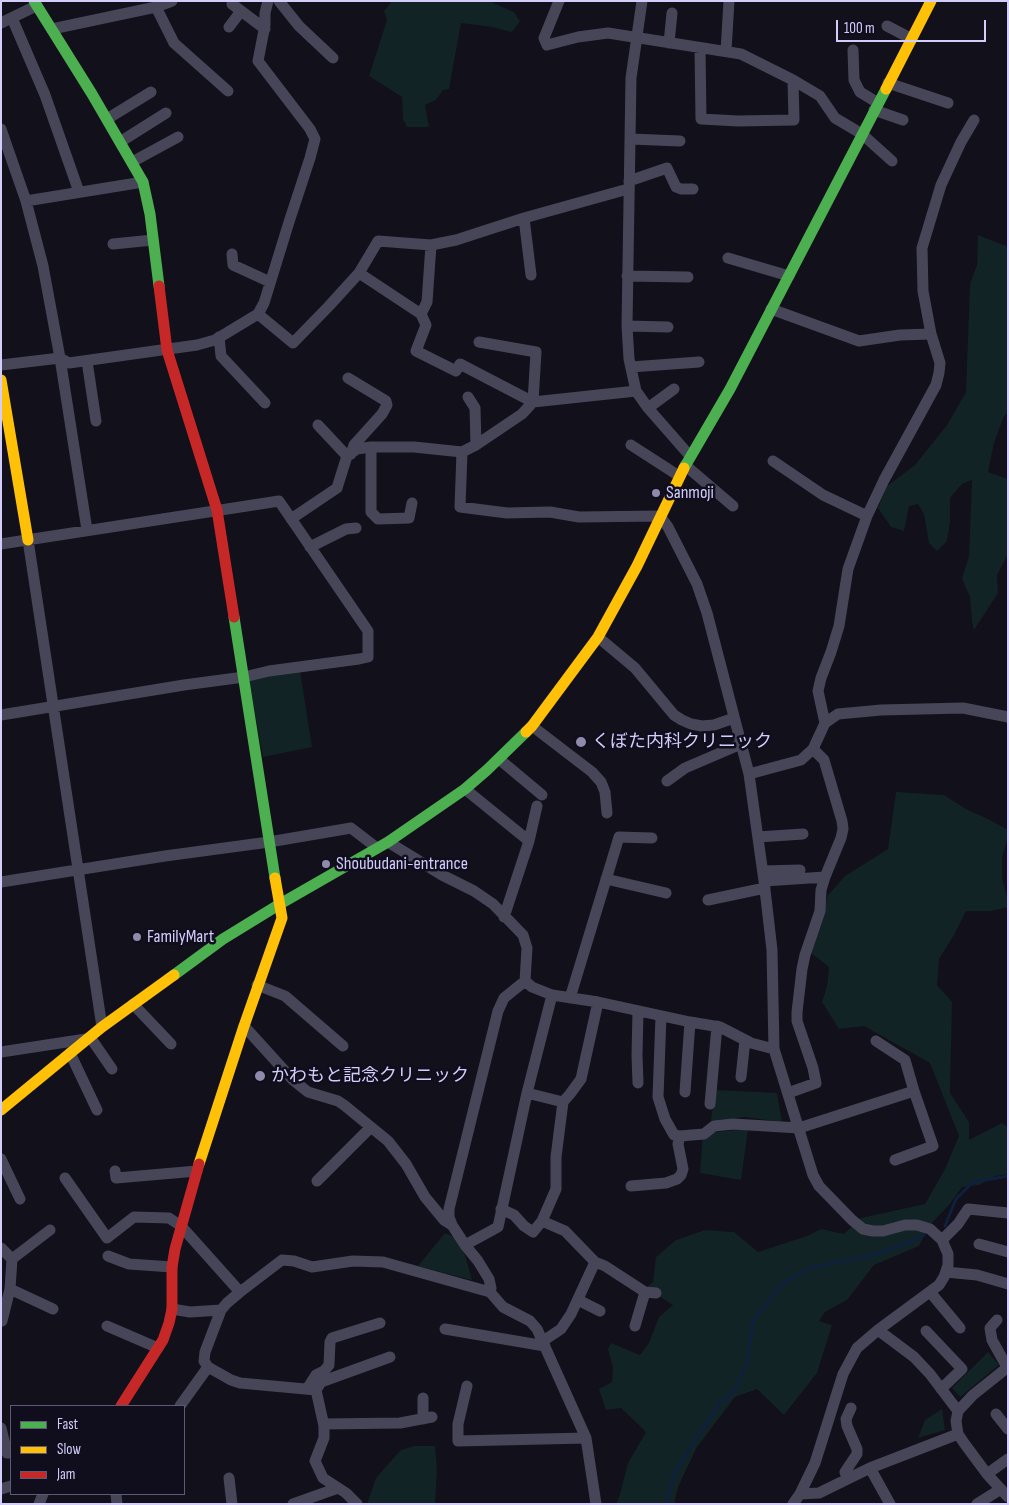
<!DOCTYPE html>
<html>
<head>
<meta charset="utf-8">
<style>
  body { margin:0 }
  #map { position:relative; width:1009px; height:1505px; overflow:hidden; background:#12101a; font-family:"Sofia Sans Condensed",sans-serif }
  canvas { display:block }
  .frame { position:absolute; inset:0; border:2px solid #d2cdfb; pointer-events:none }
  .legend { position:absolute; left:10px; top:1405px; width:175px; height:90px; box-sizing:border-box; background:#100d1d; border:1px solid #5e5a76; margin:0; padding:6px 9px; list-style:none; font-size:15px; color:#d2cdfb }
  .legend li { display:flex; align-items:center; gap:10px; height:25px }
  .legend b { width:25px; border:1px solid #5e5a76 }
  .scale { position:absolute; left:836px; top:20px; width:150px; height:22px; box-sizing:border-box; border:2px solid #d2cdfb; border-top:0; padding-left:6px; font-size:15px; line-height:18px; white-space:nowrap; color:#d2cdfb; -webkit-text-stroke:4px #100d1d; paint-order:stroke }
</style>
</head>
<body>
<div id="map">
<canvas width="1009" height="1505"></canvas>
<div class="frame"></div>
<ul class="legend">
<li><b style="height:6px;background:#4caf50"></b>Fast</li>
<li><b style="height:6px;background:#ffc107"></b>Slow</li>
<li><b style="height:6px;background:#c62828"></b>Jam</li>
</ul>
<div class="scale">100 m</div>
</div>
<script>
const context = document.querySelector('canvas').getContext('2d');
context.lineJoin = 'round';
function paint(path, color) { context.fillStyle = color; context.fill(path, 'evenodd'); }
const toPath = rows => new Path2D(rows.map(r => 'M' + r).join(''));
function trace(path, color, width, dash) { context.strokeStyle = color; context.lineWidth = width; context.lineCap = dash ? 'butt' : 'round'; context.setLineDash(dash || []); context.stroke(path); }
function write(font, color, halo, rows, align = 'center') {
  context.font = font + ' "Sofia Sans Condensed","Noto Sans JP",sans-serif'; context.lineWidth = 5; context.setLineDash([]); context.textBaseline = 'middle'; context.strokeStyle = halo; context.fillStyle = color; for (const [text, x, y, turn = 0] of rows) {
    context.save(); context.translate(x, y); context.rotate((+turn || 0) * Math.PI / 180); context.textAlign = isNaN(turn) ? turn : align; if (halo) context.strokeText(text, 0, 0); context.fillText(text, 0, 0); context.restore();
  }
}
const green = toPath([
  [392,1,489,1,514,12,520,21,512,32,492,27,461,23,449,89,443,90,436,100,425,105,429,127,407,127,403,119,402,97,369,76,387,20,384,11],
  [978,235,1006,246,1008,251,1008,413,1004,416,994,443,988,472,1008,479,1008,550,1007,556,997,575,998,593,974,630,972,621,970,597,962,579,969,556,972,480,962,484,950,498,950,522,947,541,937,551,929,543,924,514,918,504,909,506,904,531,891,527,878,508,887,486,915,465,947,425,966,392,970,284,977,265],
  [300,671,312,747,263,757,249,681,267,675],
  [896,792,944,795,966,809,990,820,1008,830,1008,837,1002,857,1002,878,1008,902,1008,907,991,911,966,911,954,935,939,959,937,985,952,1002,950,1093,969,1122,969,1140,1002,1123,1008,1127,1008,1174,995,1176,979,1185,962,1187,949,1205,929,1226,919,1246,874,1265,847,1300,825,1312,819,1321,832,1325,817,1373,784,1415,757,1389,735,1397,697,1447,678,1487,674,1504,616,1504,620,1494,628,1463,646,1432,621,1408,606,1410,599,1389,612,1382,613,1368,608,1349,611,1343,640,1355,649,1343,659,1317,673,1305,646,1288,653,1282,656,1257,676,1240,705,1230,734,1232,758,1252,807,1236,821,1229,844,1234,861,1218,925,1204,945,1169,959,1136,930,1063,864,1026,839,1029,822,1002,827,986,829,967,811,953,828,895,845,876,888,849],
  [715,1090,777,1093,782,1122,745,1117,711,1121],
  [748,1129,741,1180,700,1173,703,1133],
  [445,1233,459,1239,466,1258,472,1280,418,1266],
  [988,1352,999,1365,960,1397,952,1388],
  [942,1409,945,1430,918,1438,925,1420],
  [414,1446,435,1446,437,1469,435,1504,367,1504,376,1478,389,1463,401,1450]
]);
const stream = toPath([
  [945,1226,956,1199,971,1184,979,1181,1008,1176],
  [666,1504,676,1470,720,1402,735,1390,747,1363,753,1321,783,1283,810,1268,873,1255,908,1243,924,1235]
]);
const street = toPath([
  [279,1,299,26,333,58],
  [559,1,544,38,547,45,578,37,608,33,741,54,793,80,820,96,835,118,862,134,892,161],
  [642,1,631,78,627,326,629,359,636,391,648,408,690,456],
  [232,4,265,29],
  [156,7,172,1],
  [12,18,45,95,79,192],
  [1,23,36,6],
  [887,26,912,39],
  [229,27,241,11],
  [52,29,156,7,174,43,228,91],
  [669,43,672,13],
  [700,48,701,119,738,121,794,120,793,80],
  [853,50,854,80,860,92,878,103],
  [726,51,729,1],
  [888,83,948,103],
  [874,110,903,120],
  [107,119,151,92],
  [1,129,26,201,43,266,60,358,87,530],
  [630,139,680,141],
  [120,142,166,113],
  [132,162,178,137],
  [629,181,667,168,676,187,681,189,693,189],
  [26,201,143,182],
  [524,218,531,275],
  [113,244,153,240],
  [431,245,427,302,421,314,426,325,416,351,456,371,460,364,533,402,536,352,479,342],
  [232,254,233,265,270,282],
  [728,258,789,276],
  [359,273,421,314],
  [627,276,688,277],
  [771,309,859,341,900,335,931,334],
  [258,314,293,343,329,306,359,273,378,241,431,245,456,240,524,218,628,189],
  [627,326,668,327],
  [219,337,221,356,265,403],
  [87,361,96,421],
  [1,365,60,358,69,363,197,345,215,340,258,314,264,303,289,222,310,158,315,139,310,129,258,61,265,25,265,13,268,1],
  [631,367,699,362],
  [348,378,386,401,387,405,382,414,354,445,351,454],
  [468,397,475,408,476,445],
  [648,408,674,389],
  [318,425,347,456],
  [631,445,679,476],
  [371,447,371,512,378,519,409,518,412,503],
  [462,452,460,507,507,513,550,512,579,517,660,516,668,527,697,584,707,613,749,774,764,881,772,950,774,1049,813,1175,819,1186,852,1220,863,1229,873,1231,883,1231,905,1225,917,1225,930,1229,942,1240,948,1254,948,1265,944,1277,939,1285,878,1330,857,1348,843,1374,815,1463,800,1494,793,1504],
  [773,461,823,495,867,516],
  [685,465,733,506],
  [291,519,337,488,347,456,357,449,371,447,414,447,462,452,476,445,522,414,533,402,636,391],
  [28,540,102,1027],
  [1,544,279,501,368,631,368,657,359,659,269,671,244,677,184,685,1,715],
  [310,547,346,529,356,528],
  [598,637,635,668,674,715,682,720,691,724,702,726,714,725,734,718],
  [825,723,818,691,821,678,831,652,839,626,848,569,867,516,884,480,936,385,939,373,940,363,931,334,923,291,922,248,941,185,961,142,974,120],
  [532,726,592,772,601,782,605,792,607,813],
  [499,759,542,795],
  [749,774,801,760,813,749,825,723,838,714,881,710,963,708,1008,717],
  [667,781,685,768,741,744],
  [465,789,529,841,504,917],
  [758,837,803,834],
  [529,841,537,806],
  [388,842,442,875,474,891,493,904,523,935,527,948,525,981,532,987,552,995,598,1002,690,1022,720,1027,751,1043,774,1049],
  [763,871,800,870],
  [606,879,666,893],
  [764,881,825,877,841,838,843,829,842,821,824,760,813,749],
  [1,882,165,856,269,842,351,828,377,848],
  [708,900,765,888],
  [257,985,285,996,343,1046],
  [552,995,527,1093,498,1227,465,1245,478,1261,489,1279,491,1288,490,1292,503,1307,530,1321,537,1329,586,1438,596,1504],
  [570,998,619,837,652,838],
  [133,1004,171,1044],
  [638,1011,637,1055,638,1083],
  [661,1016,658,1097,665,1119,674,1135,680,1136],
  [244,1026,293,1080,308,1092,338,1101,344,1105,388,1141,406,1164,425,1197,444,1220,452,1225],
  [90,1037,112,1069],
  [876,1041,905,1060,914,1091],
  [1,1052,86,1039],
  [70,1053,97,1110],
  [741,1077,745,1040],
  [685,1092,690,1022],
  [527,1093,563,1102,570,1094,581,1079,598,1002],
  [788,1093,816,1083,813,1068,797,1021,797,1012,802,969,805,955,820,911,821,890,825,877],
  [710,1104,717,1026],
  [1,1159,20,1199],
  [115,1171,116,1178,197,1171],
  [65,1178,107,1238,134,1217,169,1218,181,1226,240,1292,227,1303,221,1310,205,1352,204,1361,208,1367,231,1380,240,1383,316,1390],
  [317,1181,371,1127],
  [631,1186,666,1183,677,1179,681,1175,683,1169,678,1144,680,1136,704,1134,714,1126,733,1124,799,1128,914,1091,933,1146,895,1160],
  [501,1209,514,1215,524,1226,533,1232,542,1221,556,1189,556,1157,563,1102],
  [542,1221,565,1231,595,1262,605,1266,645,1292,656,1293],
  [942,1240,958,1224,968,1209,1008,1213],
  [979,1244,1008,1252],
  [465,1245,452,1225,449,1217,449,1209,498,1011,504,998,525,981],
  [1,1248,12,1259,10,1289,2,1321],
  [108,1256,129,1264,172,1267],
  [12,1259,50,1230],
  [946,1272,977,1275,1008,1284],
  [10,1289,53,1309],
  [240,1292,282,1260,294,1261,312,1267,353,1261,383,1262,490,1292],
  [930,1292,960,1328],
  [578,1300,600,1311],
  [172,1309,190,1312,221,1310],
  [997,1320,990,1328,992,1340,1007,1367],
  [107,1326,158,1348],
  [635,1326,645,1292],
  [445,1329,545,1346],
  [878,1330,914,1357,930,1374,958,1411],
  [926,1331,962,1369,941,1389],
  [543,1341,561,1329,571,1314,595,1262],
  [1008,1367,973,1395,958,1411,956,1421,958,1434,964,1443,987,1474,1008,1497],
  [467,1386,458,1424,458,1441,586,1438],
  [307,1389,316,1375,324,1371,329,1365,330,1342,332,1338,380,1323],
  [180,1406,208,1367],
  [996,1414,1008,1429],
  [423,1419,423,1398],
  [324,1424,400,1423,432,1417],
  [1,1428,7,1453,11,1453],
  [870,1468,890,1504],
  [987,1474,1008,1459],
  [229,1478,232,1504],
  [847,1479,845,1472,857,1454,857,1449,847,1426,846,1419,851,1408],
  [1,1489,11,1486],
  [116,1494,117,1504],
  [800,1494,819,1493,870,1468,958,1434],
  [39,1504,43,1494],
  [293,1504,338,1488],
  [357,1504,346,1493,323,1478,315,1461,324,1438,324,1426,316,1390,321,1382,390,1357],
  [977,1504,1001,1489]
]);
const fast = toPath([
  [34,1,92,94,143,182,150,214,159,286],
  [684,468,730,389,886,89],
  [234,617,275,878],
  [174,975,223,939,280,904,388,842,465,789,487,770,526,732]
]);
const slow = toPath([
  [886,89,931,1],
  [1,380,28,540],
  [526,732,532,726,598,637,637,566,684,468],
  [1,1110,102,1027,174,975],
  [199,1164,244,1026,282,918,275,878]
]);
const jam = toPath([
  [159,286,167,350,217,510,234,617],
  [121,1406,163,1340,169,1323,172,1309,172,1267,175,1249,199,1164]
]);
const markers = [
  [656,493,5,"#8f8bac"],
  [581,742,6,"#8f8bac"],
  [326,864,5,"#8f8bac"],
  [137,937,5,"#8f8bac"],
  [260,1076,6,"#8f8bac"]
];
const poiNames = [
  ["Sanmoji",666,493],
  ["くぼた内科クリニック",592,742],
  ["Shoubudani-entrance",336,864],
  ["FamilyMart",147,937],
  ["かわもと記念クリニック",271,1076]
];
paint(green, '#112324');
trace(stream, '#0f203c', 3);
trace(street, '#474659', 11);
trace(fast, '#4caf50', 11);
trace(slow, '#ffc107', 11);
trace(jam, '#c62828', 11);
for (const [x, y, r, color] of markers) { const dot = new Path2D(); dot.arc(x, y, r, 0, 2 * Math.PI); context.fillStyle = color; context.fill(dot); trace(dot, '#100d1d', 2); }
write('18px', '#d2cdfb', '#100d1d', poiNames, 'left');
</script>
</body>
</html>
